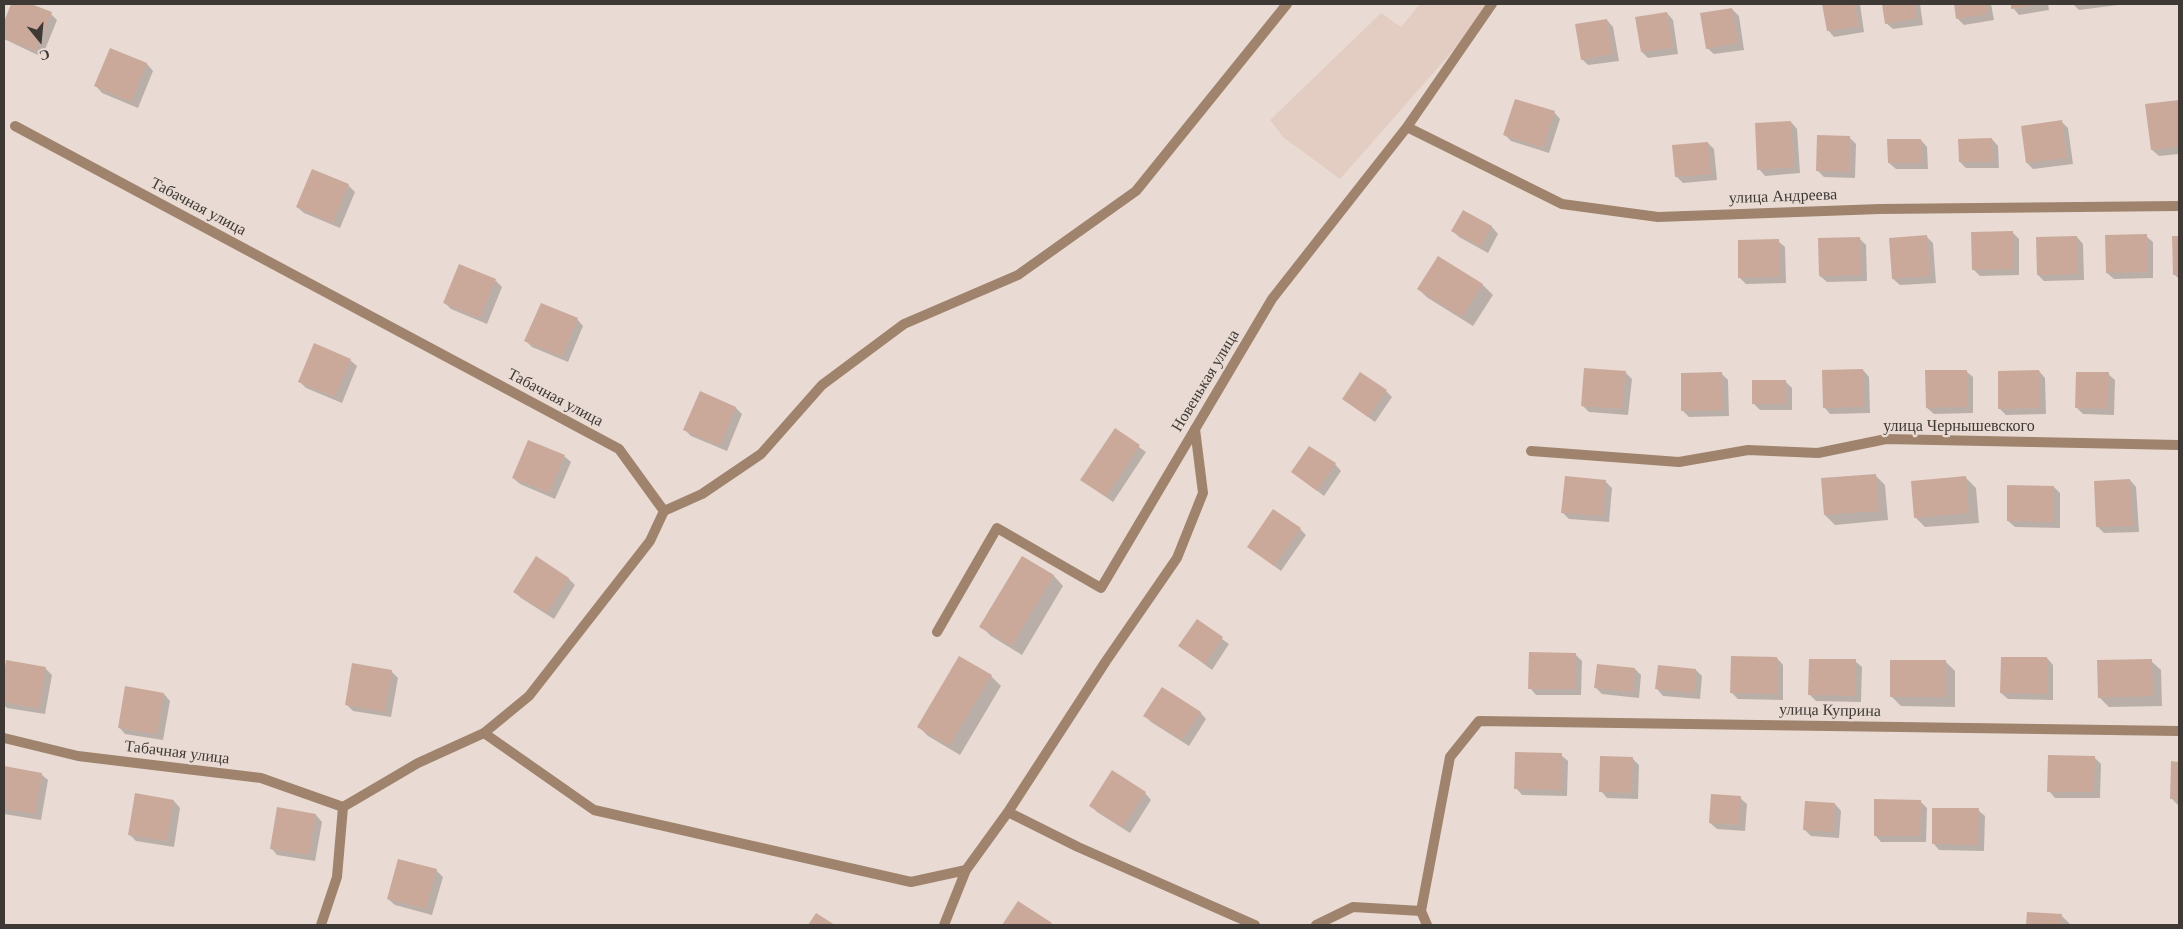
<!DOCTYPE html>
<html>
<head>
<meta charset="utf-8">
<style>
  body { margin:0 }
  #map { position:relative; width:2183px; height:929px; overflow:hidden; background:#e9dbd3; font-family:"Times New Roman",serif }
  canvas { display:block }
  .frame { position:absolute; inset:0; border:5px solid #3f3936; pointer-events:none }
  .north { position:absolute; left:15px; top:15px; width:50px; height:50px; -webkit-text-stroke:4px #e9dbd3; paint-order:stroke; rotate:163deg; font-size:14px; font-weight:700; line-height:20px; text-align:center; color:#3f3936 }
  .north::after { content:''; display:block; margin:auto; width:18px; height:22px; background:#3f3936; clip-path:polygon(50% 0,100% 100%,50% 72%,0 100%) }
</style>
</head>
<body>
<div id="map">
<canvas width="2183" height="929"></canvas>
<div class="frame"></div>
<div class="north">С</div>
</div>
<script>
const context = document.querySelector('canvas').getContext('2d');
context.lineJoin = 'round';
function paint(path, color) { context.fillStyle = color; context.fill(path, 'evenodd'); }
const toPath = rows => new Path2D(rows.map(r => 'M' + r).join(''));
function trace(path, color, width, dash) { context.strokeStyle = color; context.lineWidth = width; context.lineCap = dash ? 'butt' : 'round'; context.setLineDash(dash || []); context.stroke(path); }
function write(font, color, halo, rows, align = 'center') {
  context.font = font + ' "Times New Roman",serif'; context.lineWidth = 4.5; context.setLineDash([]); context.textBaseline = 'middle'; context.strokeStyle = halo; context.fillStyle = color; for (const [text, x, y, turn = 0] of rows) {
    context.save(); context.translate(x, y); context.rotate((+turn || 0) * Math.PI / 180); context.textAlign = isNaN(turn) ? turn : align; if (halo) context.strokeText(text, 0, 0); context.fillText(text, 0, 0); context.restore();
  }
}
const built = toPath([
  [1420,4,1494,4,1340,179,1283,137,1270,120,1381,13,1401,27]
]);
const shadow = toPath([
  [13,4,27,4,51,14,57,20,42,57,4,39,4,25],
  [1824,4,1860,4,1864,32,1834,37,1828,30],
  [1883,4,1920,4,1923,25,1893,29,1886,23],
  [1955,4,1991,4,1994,20,1964,25,1957,18],
  [2012,4,2048,4,2049,10,2019,15,2013,8],
  [2073,4,2118,4,2118,5,2079,10],
  [1732,9,1739,16,1744,50,1714,54,1707,48],
  [1667,13,1673,20,1678,54,1648,58,1642,52],
  [1607,20,1613,27,1619,61,1588,65,1582,59],
  [111,49,147,64,153,71,138,108,102,93,96,86],
  [2179,101,2179,154,2159,156,2152,150,2146,106],
  [1554,112,1560,119,1549,153,1511,141,1505,135],
  [1791,122,1797,129,1800,173,1765,176,1759,169],
  [2062,122,2068,128,2073,164,2033,169,2027,163],
  [1849,137,1856,144,1855,178,1824,177,1818,171],
  [1992,139,1998,146,1999,168,1966,168,1960,162],
  [1921,140,1927,147,1928,169,1896,169,1889,163],
  [1708,143,1714,149,1717,180,1683,183,1676,176],
  [348,185,355,192,340,228,304,213,297,207],
  [1463,212,1492,227,1498,234,1488,253,1459,237,1453,231],
  [2012,232,2019,239,2019,275,1980,276,1973,269],
  [2146,236,2153,242,2153,278,2114,279,2107,273],
  [1927,237,1933,243,1936,283,1900,285,1893,279],
  [2077,237,2083,244,2084,280,2044,281,2038,275],
  [1859,238,1866,245,1867,281,1827,282,1820,276],
  [2173,238,2179,238,2179,279,2174,274],
  [1778,241,1785,247,1786,283,1746,284,1740,278],
  [1438,258,1483,285,1493,295,1473,326,1428,298,1418,289],
  [460,266,496,281,502,287,487,324,451,309,445,303],
  [577,319,583,326,568,362,532,347,526,341],
  [350,360,357,366,342,403,306,388,299,381],
  [1863,370,1869,377,1870,413,1830,414,1824,407],
  [1966,371,1973,377,1973,413,1934,414,1927,408],
  [2039,371,2045,378,2046,414,2006,415,2000,409],
  [1625,372,1632,379,1628,415,1589,412,1582,405],
  [1722,374,1728,380,1729,416,1689,417,1683,411],
  [2108,374,2115,380,2114,415,2083,414,2076,407],
  [1785,381,1792,388,1792,410,1760,410,1754,404],
  [1386,391,1392,397,1375,422,1343,399],
  [700,393,736,408,742,414,727,451,691,436,685,430],
  [1115,430,1146,452,1113,502,1082,480],
  [564,456,571,462,555,499,520,484,513,478],
  [1335,464,1341,471,1324,496,1293,472],
  [1875,475,1885,485,1888,520,1835,525,1825,515],
  [1966,478,1976,488,1979,523,1925,527,1915,517],
  [2130,480,2136,487,2139,532,2104,533,2098,527],
  [1605,481,1612,488,1609,522,1569,519,1563,513],
  [2054,487,2060,493,2060,528,2015,527,2008,521],
  [1300,529,1306,535,1281,571,1249,547],
  [536,558,569,579,575,585,554,619,521,598,515,592],
  [1022,558,1054,576,1063,586,1022,655,991,636,981,626],
  [1197,621,1229,644,1212,670,1180,646],
  [1575,654,1582,661,1581,695,1536,695,1530,688],
  [1777,658,1783,665,1783,700,1738,699,1731,692],
  [2047,658,2053,665,2053,700,2008,699,2001,693],
  [1855,661,1862,667,1861,702,1816,701,1810,695],
  [1945,661,1955,671,1955,707,1901,706,1891,696],
  [2151,661,2161,670,2162,706,2109,707,2099,697],
  [7,662,45,668,52,675,45,714,7,708,4,705,4,682],
  [1635,669,1641,675,1639,698,1602,694,1596,688],
  [1696,670,1702,676,1700,699,1663,696,1657,689],
  [391,671,398,678,391,717,353,711,346,704],
  [991,676,1001,686,960,755,928,736,918,726],
  [164,694,170,701,163,740,125,734,119,727],
  [1200,712,1206,719,1189,746,1151,722,1145,716],
  [1561,755,1568,761,1567,796,1522,795,1516,788],
  [2094,757,2101,764,2100,798,2055,798,2049,791],
  [1632,758,1639,765,1638,799,1607,798,1601,791],
  [2172,763,2179,763,2179,806,2171,798],
  [4,768,41,774,48,780,41,820,4,814],
  [1145,793,1151,800,1130,833,1097,812,1091,806],
  [1740,798,1747,804,1745,831,1717,829,1710,823],
  [174,801,180,808,174,847,136,841,129,834],
  [1920,801,1927,808,1926,842,1881,842,1875,835],
  [1835,804,1841,811,1839,838,1811,836,1805,830],
  [1978,810,1985,816,1984,851,1939,850,1933,843],
  [316,815,322,822,315,861,277,855,271,848],
  [436,870,443,877,432,915,395,905,388,899],
  [1018,903,1051,924,1053,925,1004,925],
  [2028,913,2061,915,2071,925,2027,925]
]);
const building = toPath([
  [11,4,31,4,52,12,35,51,4,38,4,22],
  [1822,4,1855,4,1859,26,1827,31],
  [1882,4,1915,4,1917,18,1885,24],
  [1954,4,1986,4,1988,14,1956,19],
  [2011,4,2037,4,2037,5,2011,9],
  [1732,8,1738,43,1706,49,1700,13],
  [1667,12,1673,48,1641,52,1635,17],
  [1607,19,1613,54,1581,60,1575,24],
  [110,48,147,63,131,102,94,86],
  [1515,99,1555,111,1543,148,1503,135],
  [2179,100,2179,147,2151,150,2145,104],
  [2062,120,2067,158,2026,163,2021,126],
  [1791,121,1794,167,1757,170,1755,123],
  [1817,135,1850,136,1849,172,1816,171],
  [1992,138,1993,162,1959,162,1958,139],
  [1887,139,1921,139,1922,163,1888,163],
  [1708,142,1711,174,1675,177,1672,145],
  [312,169,349,184,333,223,296,207],
  [1463,210,1492,226,1481,247,1451,231],
  [2013,231,2013,269,1972,270,1971,232],
  [2147,234,2147,272,2106,273,2105,235],
  [1927,235,1930,276,1892,279,1889,238],
  [2077,236,2078,274,2037,275,2036,237],
  [2172,236,2179,236,2179,275,2173,275],
  [1860,237,1861,275,1819,276,1818,238],
  [1779,239,1780,277,1738,278,1738,240],
  [1438,256,1483,284,1462,317,1417,289],
  [459,264,496,279,480,318,443,303],
  [541,303,578,318,562,357,524,341],
  [314,343,351,359,335,397,298,382],
  [1584,368,1626,371,1622,409,1581,406],
  [1863,369,1864,407,1823,408,1822,370],
  [1925,370,1967,370,1967,407,1926,408],
  [2039,370,2040,408,1998,409,1998,371],
  [1360,372,1387,390,1368,417,1342,399],
  [1722,372,1723,410,1681,411,1681,373],
  [2076,372,2109,372,2108,409,2075,408],
  [1752,380,1786,380,1786,404,1752,404],
  [700,391,736,407,720,446,683,430],
  [1115,428,1140,445,1106,497,1080,480],
  [528,440,565,455,549,493,512,478],
  [1309,446,1336,463,1317,491,1291,472],
  [1876,474,1879,511,1824,515,1821,478],
  [1565,476,1606,480,1603,516,1561,513],
  [1966,476,1969,513,1914,518,1911,481],
  [2130,479,2133,526,2096,527,2094,481],
  [2007,485,2054,486,2054,522,2007,521],
  [1273,509,1301,528,1274,566,1247,547],
  [536,556,569,578,547,613,513,592],
  [1022,556,1054,575,1012,646,979,627],
  [1197,619,1223,637,1205,664,1178,646],
  [1529,652,1576,653,1575,689,1528,689],
  [959,656,992,675,949,746,917,727],
  [1731,656,1777,657,1777,694,1730,693],
  [2001,657,2047,657,2047,694,2000,693],
  [1809,659,1856,659,1855,696,1808,695],
  [2152,659,2153,696,2098,698,2097,660],
  [6,660,46,667,39,709,4,702,4,675],
  [1890,660,1946,660,1945,697,1890,697],
  [352,663,392,670,385,712,345,705],
  [1597,664,1635,668,1633,692,1594,688],
  [1658,665,1696,669,1694,693,1655,689],
  [125,686,164,693,157,734,118,728],
  [1162,687,1201,712,1182,740,1143,716],
  [1515,752,1562,753,1561,790,1514,789],
  [2048,755,2095,756,2094,792,2047,792],
  [1600,756,1633,757,1632,793,1599,792],
  [2171,761,2179,762,2179,799,2170,799],
  [4,766,42,773,35,814,4,809],
  [1112,770,1146,792,1123,827,1089,806],
  [135,793,174,800,167,841,128,835],
  [1711,794,1741,796,1739,825,1709,823],
  [1874,799,1921,800,1920,836,1874,836],
  [1805,801,1835,803,1833,832,1803,830],
  [277,807,316,814,309,855,270,849],
  [1932,808,1979,808,1978,845,1932,844],
  [398,859,437,869,426,909,387,899],
  [1018,901,1052,923,1050,925,1002,925],
  [2027,912,2062,914,2061,925,2026,925],
  [816,913,835,925,808,925]
]);
const lane = toPath([
  [664,511,702,494,761,454,822,385,904,324,1018,275,1136,191,1287,4],
  [484,733,594,810,911,882,966,870,1008,812,1106,661,1177,558,1203,493,1195,429],
  [1008,812,1078,847,1255,925],
  [944,925,966,870],
  [1316,925,1353,907,1421,911]
]);
const street = toPath([
  [15,126,619,449,664,511,650,541,529,696,484,733,418,763,343,807],
  [1407,127,1562,204,1658,217,1880,209,2179,206],
  [1531,451,1679,462,1748,450,1818,453,1886,439,2179,445],
  [937,632,997,528,1101,588,1272,299,1407,127,1492,4],
  [4,738,78,756,261,778,343,807,337,877,321,925],
  [1427,925,1421,911,1450,757,1479,721,2179,731]
]);
const streetNames = [
  ["улица Андреева",1783,197,-2],
  ["Табачная улица",198,207,28],
  ["Новенькая улица",1206,381,-59],
  ["Табачная улица",555,398,28],
  ["улица Чернышевского",1959,427],
  ["улица Куприна",1830,711,1],
  ["Табачная улица",177,753,7]
];
paint(built, '#e3cdc2');
paint(shadow, '#0003');
paint(building, '#caa99b');
trace(lane, '#9f836d', 10);
trace(street, '#9f836d', 10);
write('16px', '#3f3936', '#e9dbd3', streetNames);
</script>
</body>
</html>
